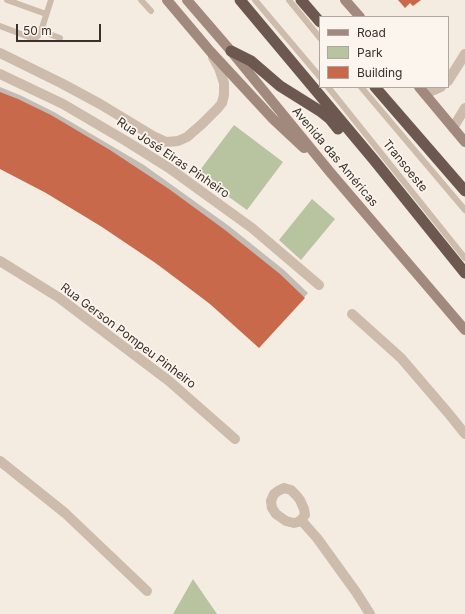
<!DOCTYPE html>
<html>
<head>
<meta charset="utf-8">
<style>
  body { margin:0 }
  #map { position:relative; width:465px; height:614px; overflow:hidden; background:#f4ebe1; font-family:Inter,sans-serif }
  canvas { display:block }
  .legend { position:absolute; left:319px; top:16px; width:130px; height:72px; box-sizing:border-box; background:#fbf5ee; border:1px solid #aea6a0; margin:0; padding:5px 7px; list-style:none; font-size:12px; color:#3b302b }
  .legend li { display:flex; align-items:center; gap:8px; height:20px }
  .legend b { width:20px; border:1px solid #aea6a0 }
  .scale { position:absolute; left:16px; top:24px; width:85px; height:18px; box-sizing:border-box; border:2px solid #3b302b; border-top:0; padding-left:5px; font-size:12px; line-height:14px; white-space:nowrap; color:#3b302b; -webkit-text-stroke:3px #fbf5ee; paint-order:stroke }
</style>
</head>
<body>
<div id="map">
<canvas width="465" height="614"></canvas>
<ul class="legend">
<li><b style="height:5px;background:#a18a7d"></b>Road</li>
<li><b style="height:11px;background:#b8c4a0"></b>Park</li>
<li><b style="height:11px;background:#c8694b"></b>Building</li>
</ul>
<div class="scale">50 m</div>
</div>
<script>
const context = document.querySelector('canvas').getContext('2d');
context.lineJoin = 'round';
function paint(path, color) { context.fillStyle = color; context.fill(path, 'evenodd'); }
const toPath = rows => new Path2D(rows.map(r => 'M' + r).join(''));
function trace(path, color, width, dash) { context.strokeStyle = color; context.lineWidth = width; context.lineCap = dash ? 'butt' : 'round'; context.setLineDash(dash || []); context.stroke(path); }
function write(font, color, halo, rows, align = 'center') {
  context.font = font + ' Inter,sans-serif'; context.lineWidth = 3.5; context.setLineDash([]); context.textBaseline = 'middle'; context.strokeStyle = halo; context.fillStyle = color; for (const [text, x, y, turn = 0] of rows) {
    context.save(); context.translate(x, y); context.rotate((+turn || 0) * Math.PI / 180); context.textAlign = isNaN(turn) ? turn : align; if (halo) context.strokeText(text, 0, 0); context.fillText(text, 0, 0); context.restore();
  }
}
const green = toPath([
  [234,125,283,162,247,210,197,174],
  [312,199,335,219,301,260,279,240],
  [193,579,217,614,173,614]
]);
const shadow = toPath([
  [0,87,22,96,54,112,144,165,229,226,284,270,308,293,263,343,210,304,184,283,103,226,47,192,0,167]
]);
const building = toPath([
  [398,0,421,0,413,6,410,3,405,8],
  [0,92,18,99,51,115,110,150,169,189,225,230,280,274,305,298,259,348,210,304,157,264,102,227,46,193,0,169]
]);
const service = toPath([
  [7,0,46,14],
  [141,0,151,11],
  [255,0,320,77],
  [289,0,320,38],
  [0,26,29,37,35,38,38,36,41,31,51,0],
  [41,31,60,38],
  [328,87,465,258],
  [361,87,465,210]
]);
const minor = toPath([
  [0,53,63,84,100,104,153,136,166,142,178,141,187,137,202,124,218,108,222,103,224,95,224,83,219,68,213,57],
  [0,74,63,104,126,141,169,168,252,228,319,285],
  [448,81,465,54],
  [425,94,441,87],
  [453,128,465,108],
  [0,261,58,297,169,381,235,439],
  [352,314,401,358,449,414,465,434],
  [0,461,65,513,147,591],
  [284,488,291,490,296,495,300,500,304,509,305,515,301,520,298,522,294,523,286,521,276,514,272,508,271,501,274,494,278,491,284,488],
  [301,520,317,538,356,592,370,614]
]);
const secondary = toPath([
  [167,0,210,51,273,119,304,148],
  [187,0,231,51,330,172,465,330],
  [345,0,360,17],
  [419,87,465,142]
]);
const trunk = toPath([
  [240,0,374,160,465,273],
  [301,0,320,22],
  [231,51,251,61,280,86,320,111,330,119,338,129],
  [375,87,465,191]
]);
const streetNames = [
  ["Avenida das Américas",335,157,50],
  ["Rua José Eiras Pinheiro",173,158,34],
  ["Transoeste",405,166,51],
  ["Rua Gerson Pompeu Pinheiro",128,336,37]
];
paint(green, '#b8c4a0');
paint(shadow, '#0003');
paint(building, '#c8694b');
trace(service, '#cdbbac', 6);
trace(minor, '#cdbbac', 10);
trace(secondary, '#a18a7d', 10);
trace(trunk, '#6c584f', 11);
write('12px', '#3b302b', '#fbf5ee', streetNames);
</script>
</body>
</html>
